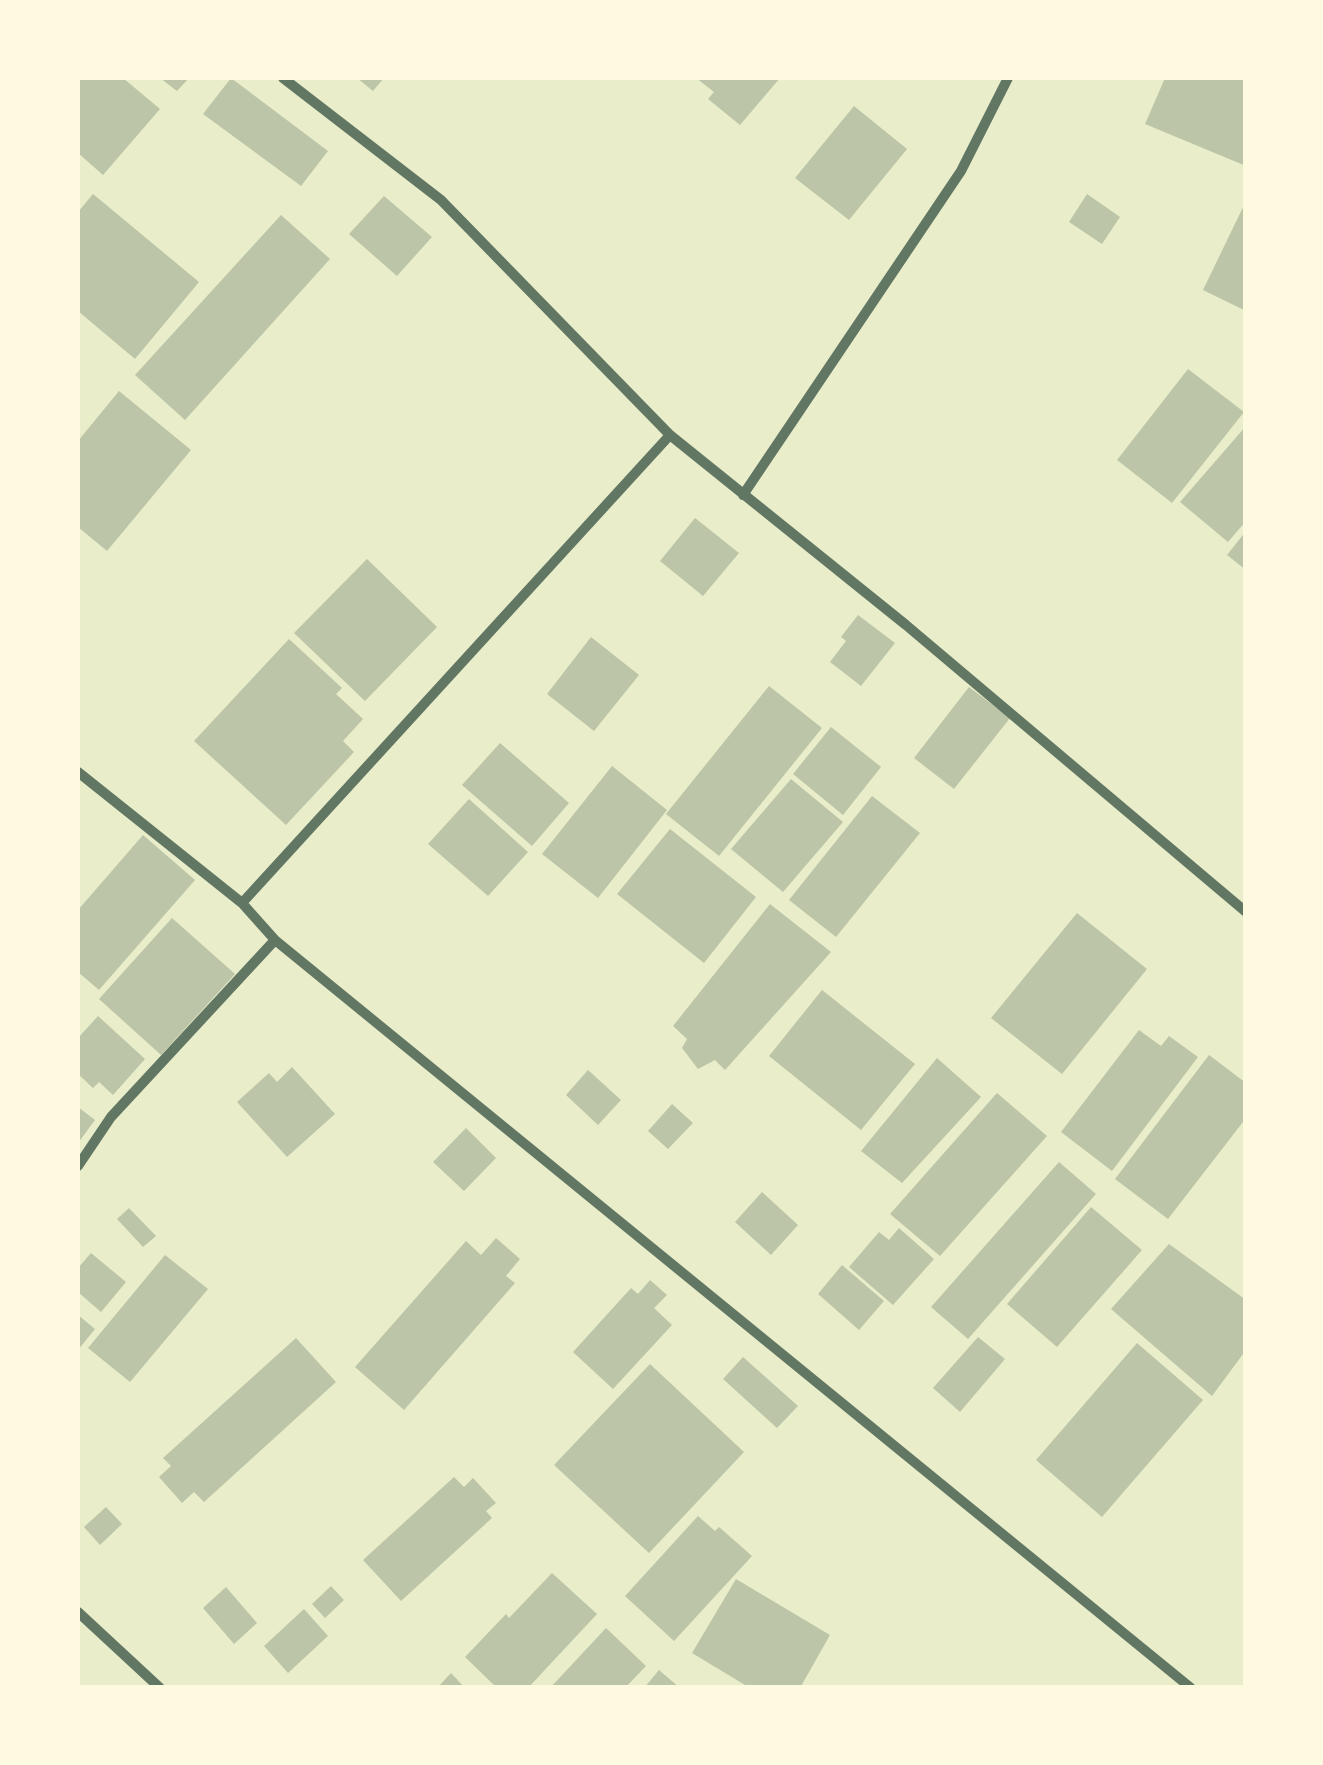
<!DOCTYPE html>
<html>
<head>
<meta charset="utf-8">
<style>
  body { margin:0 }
  #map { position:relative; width:1323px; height:1765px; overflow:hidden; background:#e9edc9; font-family:"Golos Text",sans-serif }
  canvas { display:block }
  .frame { position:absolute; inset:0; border:80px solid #fefae0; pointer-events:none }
</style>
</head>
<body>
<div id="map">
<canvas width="1323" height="1765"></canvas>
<div class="frame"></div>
</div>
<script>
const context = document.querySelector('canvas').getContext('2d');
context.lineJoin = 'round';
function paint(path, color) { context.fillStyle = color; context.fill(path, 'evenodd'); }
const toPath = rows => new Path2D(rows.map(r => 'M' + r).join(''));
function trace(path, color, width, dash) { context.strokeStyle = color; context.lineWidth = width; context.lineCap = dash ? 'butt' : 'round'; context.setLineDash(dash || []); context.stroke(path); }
const building = toPath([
  [78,78,123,78,160,109,103,175,78,153],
  [160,78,189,78,177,91],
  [231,78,328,151,301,186,203,114],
  [357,78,384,78,373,91],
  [696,78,780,78,740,125,708,99,714,92],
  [1165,78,1246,78,1246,166,1145,124],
  [854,106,907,149,849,220,795,178],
  [93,194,199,282,135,359,78,311,78,212],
  [1087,194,1120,217,1102,244,1069,222],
  [384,196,432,237,397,276,349,234],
  [1246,201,1246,311,1203,290],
  [281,215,330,259,185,420,135,375],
  [1188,369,1244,412,1172,503,1117,460],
  [119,391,191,450,107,551,78,527,78,441],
  [1246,426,1246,521,1228,542,1180,502],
  [695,518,739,553,703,596,660,561],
  [1246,531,1246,570,1227,555],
  [367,559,437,627,365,701,294,633],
  [858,615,895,643,861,686,830,662,846,641,841,637],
  [591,637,639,675,594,731,547,694],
  [289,639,342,688,336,694,363,719,343,741,354,752,286,825,194,741],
  [769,686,822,728,719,856,666,814],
  [969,687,1010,718,954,789,914,758],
  [831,727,881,767,843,815,793,774],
  [500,743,569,803,532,846,462,785],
  [612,766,667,810,598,898,542,854],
  [791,779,843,822,783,892,731,849],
  [872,796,920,833,836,937,789,900],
  [469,799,528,852,488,896,428,844],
  [670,829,756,897,704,963,617,894],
  [143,835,195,880,99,990,78,972,78,910],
  [770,904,831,952,725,1070,715,1060,698,1069,682,1048,687,1039,673,1026],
  [1077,913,1147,969,1062,1074,991,1018],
  [172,918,235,974,161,1055,99,999],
  [822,990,915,1064,861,1130,769,1056],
  [98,1016,145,1059,113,1095,99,1082,93,1088,78,1074,78,1038],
  [1139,1030,1161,1046,1169,1036,1198,1057,1112,1171,1061,1132],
  [1209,1055,1246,1083,1246,1118,1168,1219,1115,1179],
  [937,1058,981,1097,902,1183,861,1151],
  [292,1067,335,1114,287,1157,237,1102,269,1073,277,1082],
  [588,1070,621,1100,598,1125,566,1095],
  [997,1093,1047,1136,940,1256,890,1214],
  [672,1104,693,1123,668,1149,648,1131],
  [78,1107,95,1120,78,1143],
  [466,1128,496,1158,464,1191,433,1162],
  [1059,1162,1096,1194,968,1339,931,1307],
  [762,1192,798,1225,771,1255,735,1222],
  [1091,1207,1142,1250,1057,1347,1007,1304],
  [129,1208,156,1236,143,1247,117,1219],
  [899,1228,934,1259,893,1305,849,1267,879,1232,889,1240],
  [496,1238,520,1259,506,1276,515,1283,404,1410,355,1367,466,1241,481,1255],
  [1169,1244,1246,1300,1246,1350,1212,1396,1111,1309],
  [91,1253,126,1282,101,1312,78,1292,78,1268],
  [165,1255,208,1289,130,1382,88,1348],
  [842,1265,884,1301,859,1330,818,1294],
  [650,1280,667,1295,654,1308,672,1325,613,1389,573,1352,631,1288,638,1294],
  [78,1315,95,1329,78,1350],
  [978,1337,1005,1359,960,1412,933,1388],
  [296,1338,336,1382,204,1502,194,1492,182,1503,159,1477,171,1466,163,1458],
  [1137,1343,1203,1400,1102,1517,1036,1460],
  [743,1357,798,1406,777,1428,723,1379],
  [650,1364,744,1452,649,1553,554,1465],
  [454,1477,464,1487,473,1478,496,1503,486,1511,492,1518,401,1601,363,1560],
  [106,1507,122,1524,100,1545,84,1527],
  [698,1516,715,1531,719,1527,752,1556,674,1641,625,1596],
  [552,1573,597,1614,528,1688,497,1688,465,1657,506,1614,509,1618],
  [736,1579,830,1635,800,1688,750,1688,692,1653],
  [331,1586,344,1600,325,1618,312,1604],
  [226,1587,257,1623,234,1644,203,1608],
  [304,1609,328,1636,288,1673,264,1646],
  [606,1628,646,1666,625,1688,550,1688],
  [659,1670,680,1688,644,1688],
  [451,1673,465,1688,437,1688]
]);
const minor = toPath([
  [283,78,441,200,670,435,906,625,1246,912],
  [743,495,961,171,1008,78],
  [78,772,242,903,275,940,1191,1688],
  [242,903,670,435],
  [78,1166,111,1117,275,940],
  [78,1612,160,1688]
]);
paint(building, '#bcc5a7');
trace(minor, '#617663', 10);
</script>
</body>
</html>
